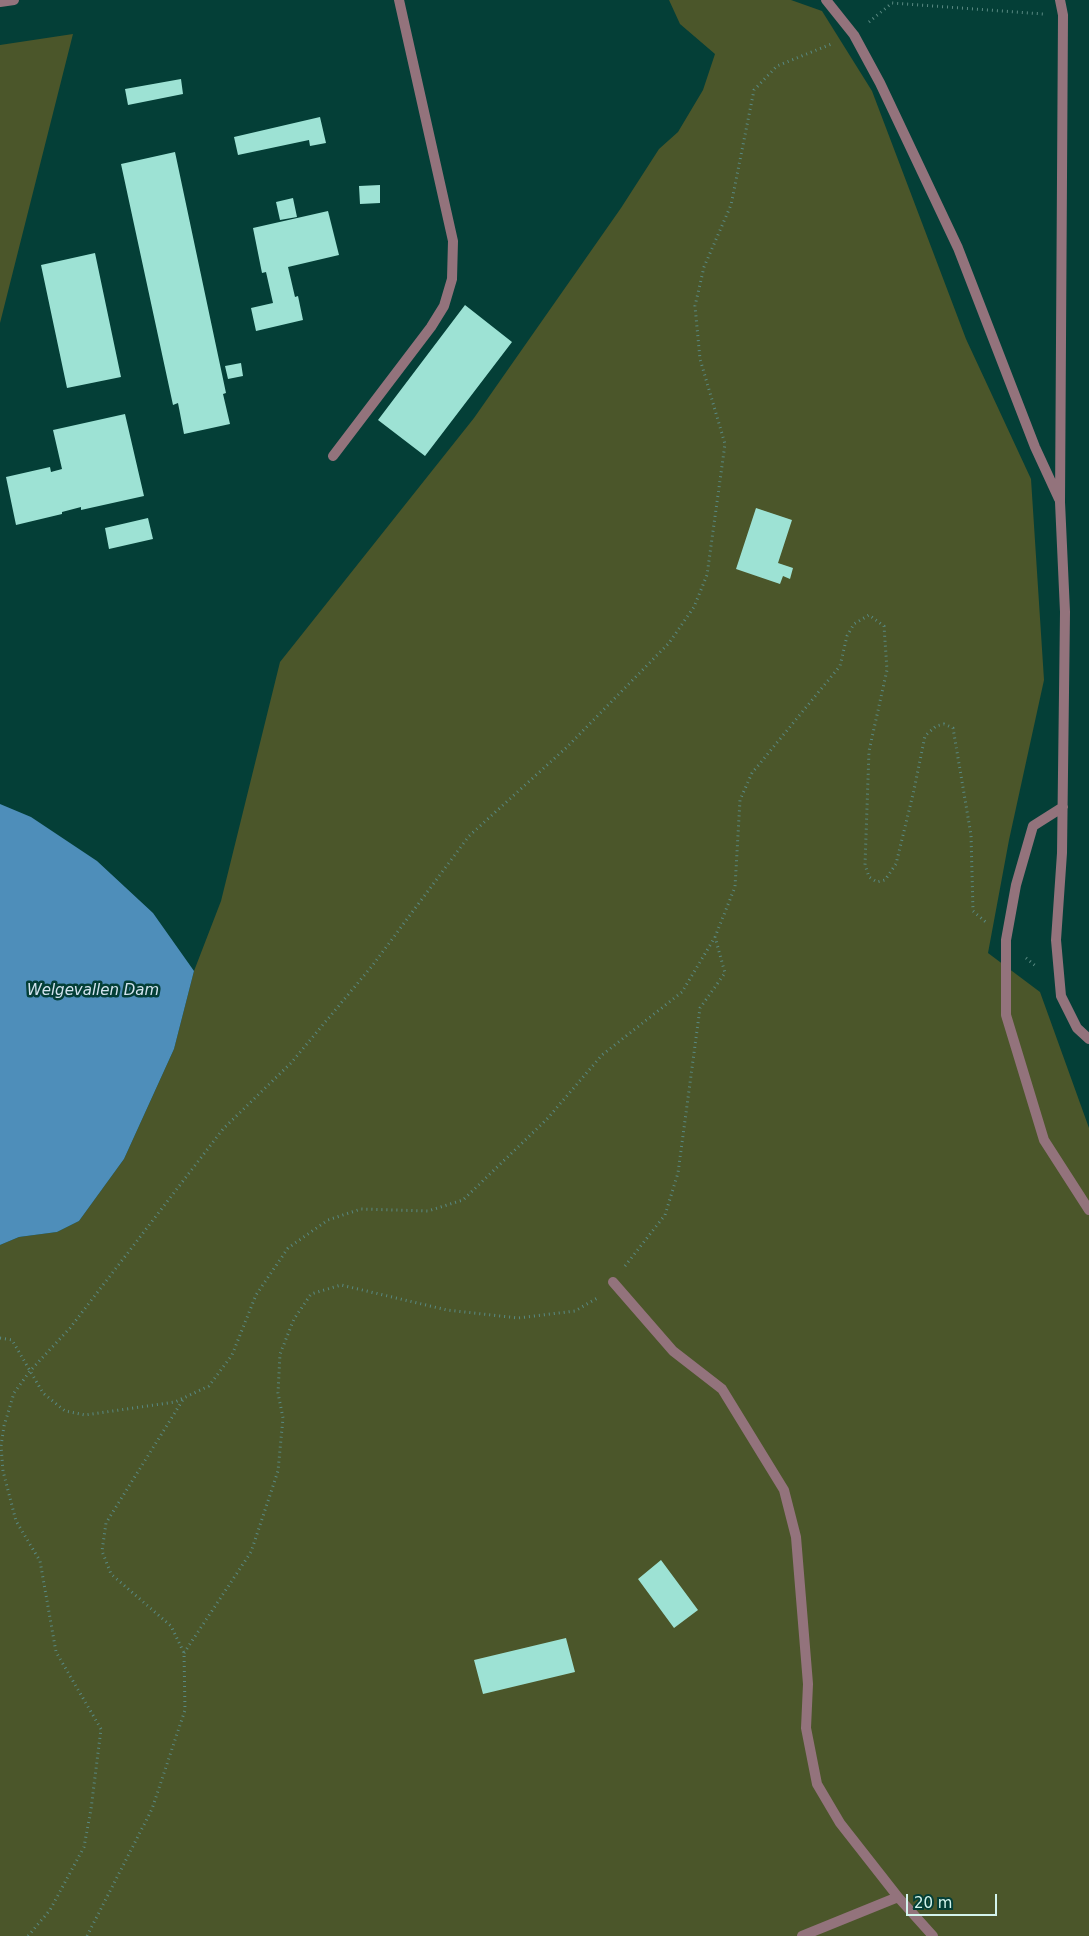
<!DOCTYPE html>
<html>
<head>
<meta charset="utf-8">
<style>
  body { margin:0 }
  #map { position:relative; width:1089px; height:1936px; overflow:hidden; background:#043f37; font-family:"DejaVu Sans",sans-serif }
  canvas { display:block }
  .scale { position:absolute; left:906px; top:1894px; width:91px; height:22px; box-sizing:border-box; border:2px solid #d3f4ed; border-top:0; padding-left:6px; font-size:15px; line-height:18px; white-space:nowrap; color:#d3f4ed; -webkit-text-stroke:4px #043f37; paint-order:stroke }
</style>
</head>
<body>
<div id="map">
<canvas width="1089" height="1936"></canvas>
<div class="scale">20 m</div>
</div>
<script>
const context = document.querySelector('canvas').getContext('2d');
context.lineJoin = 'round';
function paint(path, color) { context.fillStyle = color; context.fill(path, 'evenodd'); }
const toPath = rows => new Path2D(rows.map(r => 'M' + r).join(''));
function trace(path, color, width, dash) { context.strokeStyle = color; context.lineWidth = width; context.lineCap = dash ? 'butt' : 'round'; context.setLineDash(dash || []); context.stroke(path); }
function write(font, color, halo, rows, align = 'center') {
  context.font = font + ' "DejaVu Sans",sans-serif'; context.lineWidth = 5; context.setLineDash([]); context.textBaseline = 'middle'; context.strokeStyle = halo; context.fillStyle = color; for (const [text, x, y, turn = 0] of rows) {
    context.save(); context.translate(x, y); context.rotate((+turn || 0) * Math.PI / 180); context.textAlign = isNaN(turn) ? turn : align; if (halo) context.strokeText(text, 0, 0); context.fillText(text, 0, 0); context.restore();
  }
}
const green = toPath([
  [669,0,791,0,822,11,872,91,966,339,1031,479,1044,680,1009,840,988,953,1040,992,1089,1128,1089,1936,0,1936,0,1245,19,1237,57,1232,79,1221,124,1159,174,1049,194,971,221,901,280,662,474,418,621,208,659,149,678,132,703,90,715,54,680,24],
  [73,34,0,323,0,45]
]);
const water = toPath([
  [0,804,31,817,97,861,153,913,194,971,174,1049,124,1159,79,1221,57,1232,19,1237,0,1245]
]);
const building = toPath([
  [181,79,183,94,128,105,125,89],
  [320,117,326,143,310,146,309,140,238,155,234,137],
  [175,152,226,393,223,394,230,424,184,434,178,403,173,405,121,164],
  [380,185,380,203,360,204,359,186],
  [293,198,297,217,280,220,276,202],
  [328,211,339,255,288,267,295,297,298,296,303,320,256,331,251,308,273,303,266,272,262,273,253,228],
  [95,253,121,377,67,388,41,265],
  [465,305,512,342,425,456,378,420],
  [241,363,243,376,228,379,225,366],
  [125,414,144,496,81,510,81,507,62,512,62,514,16,525,6,477,50,467,51,472,62,469,53,430],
  [756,508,792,520,778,563,793,568,790,579,783,576,780,584,736,569],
  [148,518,153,539,109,549,105,528],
  [661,1560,698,1610,674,1628,638,1579],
  [566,1638,575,1672,483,1694,474,1660]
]);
const path = toPath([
  [869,22,892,3,1043,14],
  [1026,958,1037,967],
  [625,1266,665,1215,678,1173,700,1008,725,973,715,937],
  [0,1338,12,1340,43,1393,65,1411,85,1415,175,1402,209,1386,232,1355,256,1295,288,1248,328,1220,361,1209,428,1211,463,1200,547,1119,602,1055,682,992,715,937,735,887,740,800,752,773,840,666,847,636,854,624,869,615,884,626,887,670,869,751,865,865,869,877,877,882,885,880,896,864,914,790,925,736,936,726,944,724,953,728,971,835,973,911,988,924],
  [184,1653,251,1552,278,1471,283,1418,278,1393,280,1354,294,1319,311,1294,341,1285,447,1310,518,1318,575,1311,599,1297],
  [28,1936,50,1910,84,1847,91,1809,101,1729,56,1652,40,1561,16,1521,3,1471,1,1446,4,1426,14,1393,30,1371,70,1328,223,1129,291,1063,372,966,469,836,567,747,669,643,694,607,707,575,725,444,700,359,695,306,704,267,731,205,754,90,777,66,834,43],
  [87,1936,152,1809,185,1710,184,1653,171,1626,111,1574,102,1551,106,1523,184,1398]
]);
const lane = toPath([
  [333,456,431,327,444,306,452,279,453,241,399,0]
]);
const street = toPath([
  [826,0,854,35,880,83,958,248,1035,447,1059,499],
  [1060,0,1063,15,1060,502,1065,612,1062,853,1056,940,1061,996,1077,1028,1089,1039],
  [0,2,14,0],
  [1063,807,1033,826,1016,885,1006,940,1006,1015,1044,1140,1089,1210],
  [613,1282,673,1351,722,1389,784,1490,796,1537,808,1684,806,1728,817,1784,840,1823,898,1897,933,1936],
  [802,1936,898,1897]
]);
const waterNames = [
  ["Welgevallen Dam",93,991]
];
paint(green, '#4b562a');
paint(water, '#4e8eba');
paint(building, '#9de2d4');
trace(path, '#598982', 3, [1, 4]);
trace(lane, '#93737c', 10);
trace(street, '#93737c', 10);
write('italic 15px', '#d3e4f0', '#043f37', waterNames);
</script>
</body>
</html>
